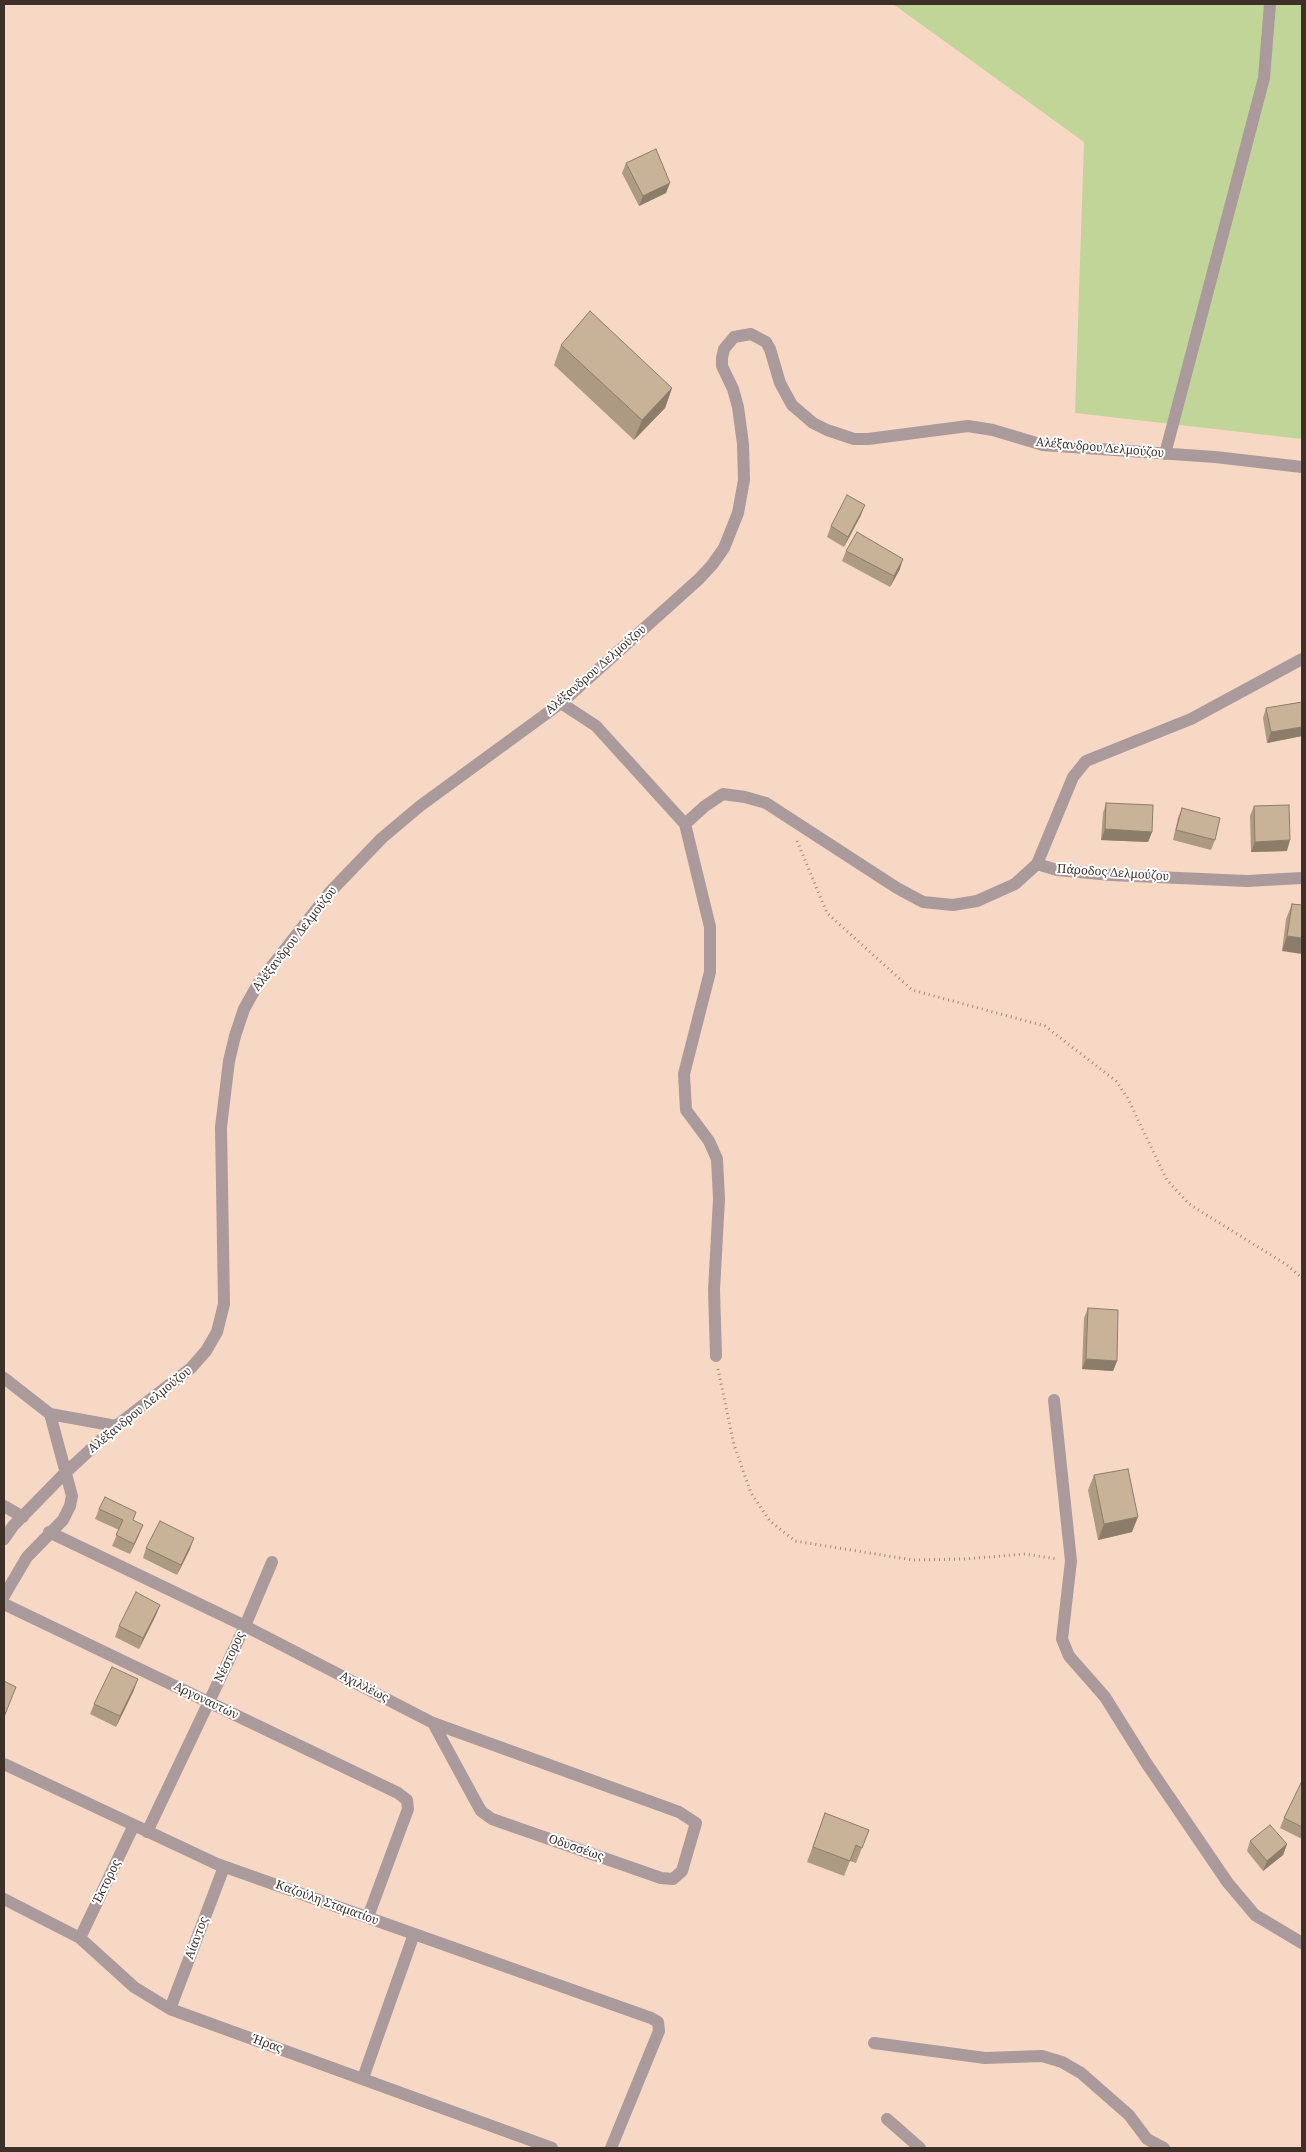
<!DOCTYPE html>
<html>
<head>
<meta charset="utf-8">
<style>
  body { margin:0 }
  #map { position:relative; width:1306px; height:2152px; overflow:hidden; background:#f7d8c5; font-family:"Noto Serif",serif }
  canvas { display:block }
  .frame { position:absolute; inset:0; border:5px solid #3c3029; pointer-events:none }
</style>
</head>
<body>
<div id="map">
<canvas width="1306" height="2152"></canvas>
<div class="frame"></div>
</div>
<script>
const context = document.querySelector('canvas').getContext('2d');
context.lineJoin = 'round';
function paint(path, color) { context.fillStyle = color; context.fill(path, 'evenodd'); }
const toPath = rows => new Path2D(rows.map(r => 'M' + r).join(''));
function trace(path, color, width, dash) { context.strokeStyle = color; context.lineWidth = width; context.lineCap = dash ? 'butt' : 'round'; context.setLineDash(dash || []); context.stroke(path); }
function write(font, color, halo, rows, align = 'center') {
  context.font = font + ' "Noto Serif",serif'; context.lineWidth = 4; context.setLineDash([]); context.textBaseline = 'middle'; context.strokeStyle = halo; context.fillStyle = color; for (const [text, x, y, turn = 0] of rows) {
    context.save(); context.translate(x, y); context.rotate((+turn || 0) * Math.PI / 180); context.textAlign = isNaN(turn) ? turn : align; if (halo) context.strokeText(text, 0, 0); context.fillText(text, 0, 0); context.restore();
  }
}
const green = toPath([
  [893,4,1302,4,1302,439,1075,413,1084,142]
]);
const path = toPath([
  [797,841,827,913,912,990,1045,1026,1116,1081,1127,1097,1167,1180,1189,1204,1287,1265,1302,1278],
  [718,1369,734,1445,751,1493,770,1521,795,1541,913,1560,964,1559,1025,1554,1057,1559]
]);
const minor = toPath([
  [1165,454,1264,78,1270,4],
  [561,703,596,726,685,824,710,927,710,972,684,1074,686,1110,709,1141,717,1159,719,1199,714,1290,716,1356],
  [685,824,705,806,723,794,745,797,766,803,897,888,923,902,953,905,977,901,1015,884,1037,864,1073,777,1086,761,1191,719,1302,659],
  [1037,864,1057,870,1111,875,1247,881,1302,878],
  [4,1378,50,1414],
  [1054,1400,1071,1561,1062,1639,1069,1656,1105,1697,1145,1761,1228,1883,1255,1915,1302,1943],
  [4,1506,23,1517],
  [49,1532,245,1626,433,1723,679,1812,696,1823,682,1871,673,1879,661,1878,492,1819,481,1811,476,1802,433,1723],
  [4,1539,13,1526,65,1473,116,1426,191,1368,206,1351,217,1332,224,1304,221,1127,229,1061,235,1036,244,1009,258,984,330,892,382,838,420,806,561,703,699,579,712,565,724,548,738,513,744,480,743,444,738,407,733,389,722,366,722,358,724,349,734,337,751,334,766,342,770,349,780,383,792,405,813,423,827,430,854,439,868,439,968,426,993,430,1043,445,1215,457,1302,467],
  [4,1596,27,1557,63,1520,70,1506,72,1496,50,1414,116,1426],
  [4,1604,398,1793,407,1800,408,1809,368,1917],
  [4,1764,217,1864,651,2018,658,2022,659,2031,611,2148],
  [147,1832,245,1626,272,1562],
  [4,1899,80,1938,134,1987,170,2009,552,2148],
  [80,1938,133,1827],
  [170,2009,224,1867],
  [874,2043,985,2058,1042,2056,1062,2062,1081,2073,1129,2115,1147,2139,1164,2148],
  [363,2078,414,1934],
  [887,2119,920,2148]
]);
const wall = toPath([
  [626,163,666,193,639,206,622,173],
  [561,345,672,388,665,408,634,440,554,365],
  [861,515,844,547,827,537,831,526],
  [846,551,900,569,890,587,842,561],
  [1302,702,1302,736,1267,743,1263,718,1266,708],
  [1106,803,1152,832,1148,842,1101,840,1103,813],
  [1254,806,1287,851,1251,852,1250,816],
  [1182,808,1215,840,1211,850,1173,840,1178,818],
  [1292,904,1302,905,1282,951,1286,919],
  [1088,1308,1117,1361,1113,1371,1082,1369,1084,1318],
  [1094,1475,1132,1532,1098,1540,1088,1490],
  [99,1509,136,1512,133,1520,139,1535,130,1554,112,1546,119,1530,95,1519],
  [146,1548,190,1549,177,1575,143,1558],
  [160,1605,156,1615,139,1649,115,1637,119,1626],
  [134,1690,116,1727,90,1714,94,1704],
  [1302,1784,1302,1839,1280,1828,1284,1818],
  [825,1813,869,1830,856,1863,850,1861,844,1876,807,1862],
  [1250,1841,1287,1844,1283,1855,1263,1871,1247,1851]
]);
const shadedWall = toPath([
  [670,183,666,193,639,206,643,196],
  [672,388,665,408,634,440,642,420],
  [865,505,861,515,844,547,848,537],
  [903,559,900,569,890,587,894,576],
  [1302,727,1302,736,1267,743,1271,732],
  [1105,829,1152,832,1148,842,1101,840],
  [1290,840,1287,851,1251,852,1255,842],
  [1287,936,1302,938,1302,954,1282,951],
  [1086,1359,1117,1361,1113,1371,1082,1369],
  [1138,1517,1132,1532,1098,1540,1104,1524],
  [143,1525,139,1535,130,1554,134,1544],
  [194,1538,190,1549,177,1575,181,1565],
  [160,1605,156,1615,139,1649,143,1638],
  [138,1679,134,1690,116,1727,120,1716],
  [1287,1844,1283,1855,1263,1871,1267,1861]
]);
const building = toPath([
  [656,149,670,183,643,196,626,163,656,149],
  [590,311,672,388,642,420,561,345,590,311],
  [847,495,865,505,848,537,831,526,847,495],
  [857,532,903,559,894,576,846,551,857,532],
  [1302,702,1302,727,1271,732,1266,708,1302,702],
  [1106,803,1153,805,1152,832,1105,829,1106,803],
  [1289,805,1290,840,1255,842,1254,806,1289,805],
  [1182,808,1220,818,1215,840,1176,830,1182,808],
  [1292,904,1302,905,1302,938,1287,936,1292,904],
  [1088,1308,1118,1310,1117,1361,1086,1359,1088,1308],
  [1128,1469,1138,1517,1104,1524,1094,1475,1128,1469],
  [105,1497,136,1512,133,1520,143,1525,134,1544,116,1535,123,1520,99,1509,105,1497],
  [160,1521,194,1538,181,1565,146,1548,160,1521],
  [136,1592,160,1605,143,1638,119,1626,136,1592],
  [112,1667,138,1679,120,1716,94,1704,112,1667],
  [4,1681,16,1687,4,1717,4,1681],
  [1301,1783,1302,1784,1302,1827,1284,1818,1301,1783],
  [825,1813,869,1830,862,1848,856,1845,850,1861,813,1847,825,1813],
  [1270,1825,1287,1844,1267,1861,1250,1841,1270,1825]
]);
const streetNames = [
  ["Αλέξανδρου Δελμούζου",1100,448,5],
  ["Αλέξανδρου Δελμούζου",596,670,-41],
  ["Πάροδος Δελμούζου",1113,873,4],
  ["Αλέξανδρου Δελμούζου",295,939,-52],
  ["Αλέξανδρου Δελμούζου",140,1410,-39],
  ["Νέστορος",230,1657,-65],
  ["Αχιλλέως",364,1687,27],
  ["Αργοναυτών",206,1701,26],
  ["Οδυσσέως",576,1848,19],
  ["Έκτορος",107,1882,-64],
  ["Καζούλη Σταματίου",327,1903,20],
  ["Αίαντος",197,1938,-69],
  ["Ήρας",267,2044,20]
];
paint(green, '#c0d597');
trace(path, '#9f897c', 3, [1, 4]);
trace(minor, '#aa9a9c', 12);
paint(wall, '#ac9a83');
paint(shadedWall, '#8c7d6a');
paint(building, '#c8b398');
trace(building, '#8c7d6a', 1);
write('12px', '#3c3029', '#fff', streetNames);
</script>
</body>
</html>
